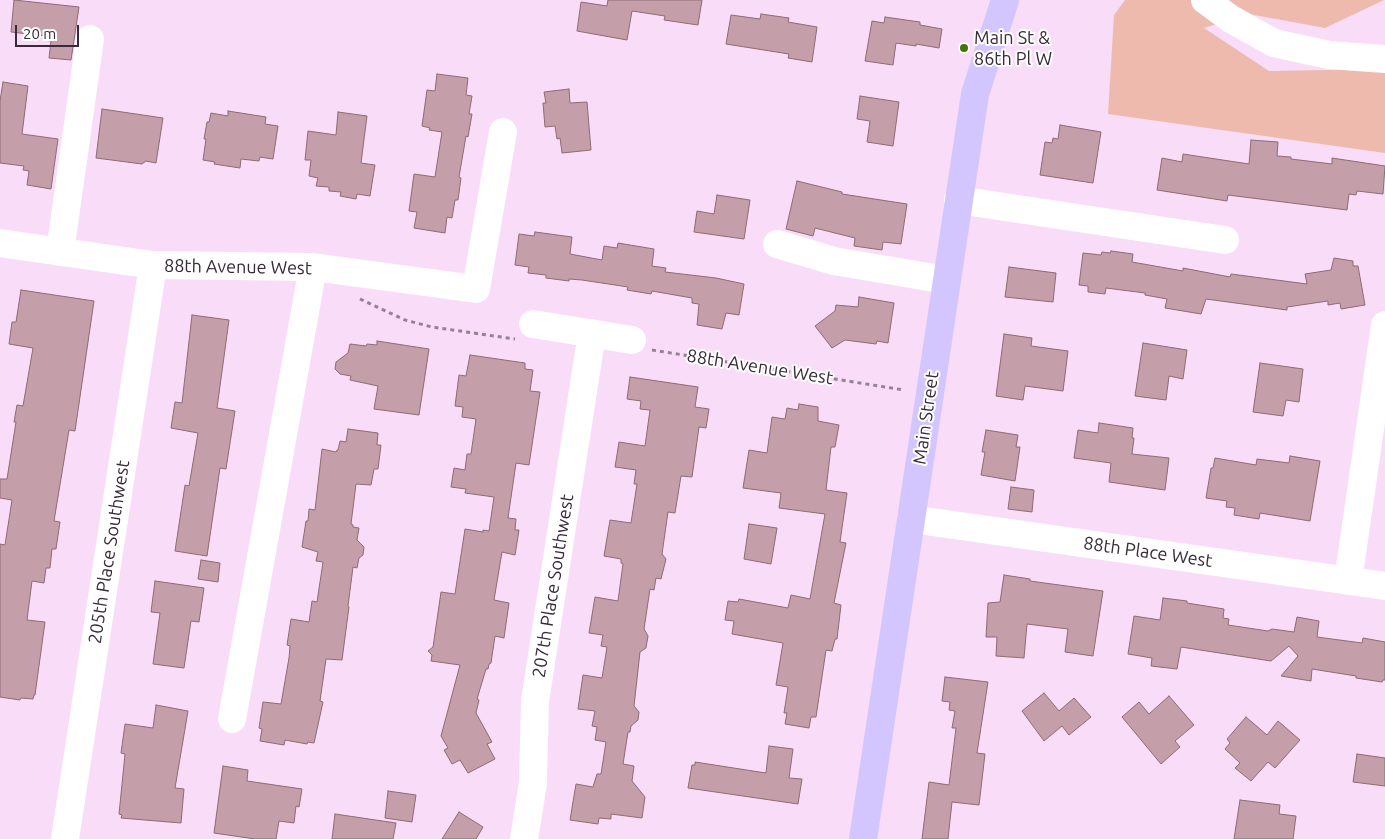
<!DOCTYPE html>
<html>
<head>
<meta charset="utf-8">
<style>
  body { margin:0 }
  #map { position:relative; width:1385px; height:839px; overflow:hidden; background:#f9dcf8; font-family:Ubuntu,sans-serif }
  canvas { display:block }
  .scale { position:absolute; left:15px; top:25px; width:64px; height:22px; box-sizing:border-box; border:2px solid #362b36; border-top:0; padding-left:6px; font-size:15px; line-height:18px; white-space:nowrap; color:#362b36; -webkit-text-stroke:4px #fff; paint-order:stroke }
</style>
</head>
<body>
<div id="map">
<canvas width="1385" height="839"></canvas>
<div class="scale">20 m</div>
</div>
<script>
const context = document.querySelector('canvas').getContext('2d');
context.lineJoin = 'round';
function paint(path, color) { context.fillStyle = color; context.fill(path, 'evenodd'); }
const toPath = rows => new Path2D(rows.map(r => 'M' + r).join(''));
function trace(path, color, width, dash) { context.strokeStyle = color; context.lineWidth = width; context.lineCap = dash ? 'butt' : 'round'; context.setLineDash(dash || []); context.stroke(path); }
function write(font, color, halo, rows, align = 'center') {
  context.font = font + ' Ubuntu,sans-serif'; context.lineWidth = 4; context.setLineDash([]); context.textBaseline = 'middle'; context.strokeStyle = halo; context.fillStyle = color; for (const [text, x, y, turn = 0] of rows) {
    context.save(); context.translate(x, y); context.rotate((+turn || 0) * Math.PI / 180); context.textAlign = isNaN(turn) ? turn : align; if (halo) context.strokeText(text, 0, 0); context.fillText(text, 0, 0); context.restore();
  }
}
const green = toPath([
  [1125,0,1384,0,1325,28,1249,14,1204,28,1269,71,1385,69,1385,153,1108,114,1114,15]
]);
const building = toPath([
  [14,0,79,7,71,60,49,58,51,41,45,40,46,36,11,32,14,0],
  [608,0,702,0,698,25,664,20,665,16,632,11,627,40,577,31,581,2,607,6,608,0],
  [761,14,789,18,788,22,817,27,812,62,788,58,789,54,726,44,731,15,760,19,761,14],
  [885,17,920,22,920,25,942,29,939,48,916,44,916,46,896,43,893,65,865,61,872,21,884,23,885,17],
  [437,74,468,78,466,95,472,96,469,114,472,114,468,137,466,136,459,177,461,178,458,200,455,200,452,218,447,217,445,233,414,228,417,212,409,211,414,174,435,177,442,132,429,130,430,128,422,126,427,90,435,91,437,74],
  [3,82,28,86,22,134,58,139,51,189,27,185,29,171,23,170,24,166,0,163,0,101,3,82],
  [569,89,570,103,587,102,591,150,562,153,560,138,557,139,555,126,545,127,543,103,546,103,544,92,569,89],
  [860,96,899,102,893,146,867,142,870,121,857,119,860,96],
  [102,109,163,118,156,163,146,161,142,164,96,158,102,109],
  [228,111,266,117,265,124,278,126,273,159,260,157,259,161,241,159,240,168,214,164,215,162,203,160,206,139,204,139,207,122,209,122,211,113,228,116,228,111],
  [338,112,367,116,361,163,375,165,370,196,357,194,356,199,340,196,341,192,329,191,329,187,316,186,318,178,309,176,311,160,305,160,308,131,336,135,338,112],
  [1060,125,1101,132,1093,183,1040,175,1045,142,1052,143,1053,138,1058,139,1060,125],
  [1251,140,1278,142,1277,156,1291,157,1291,159,1332,164,1332,158,1385,166,1383,194,1357,191,1356,195,1349,194,1347,210,1228,195,1227,201,1157,190,1162,158,1182,162,1183,154,1249,164,1251,140],
  [797,181,842,192,842,194,907,204,901,244,883,242,882,250,854,246,855,238,815,228,813,236,786,229,797,181],
  [717,195,750,200,744,239,694,232,697,211,714,214,717,195],
  [535,232,572,237,570,254,602,260,604,246,617,248,618,243,654,249,652,266,666,268,665,272,716,278,744,284,739,315,726,313,722,329,697,325,699,304,692,303,692,298,652,291,651,294,627,290,628,287,582,280,569,279,569,281,546,278,546,275,528,273,529,267,515,265,519,234,534,236,535,232],
  [1111,251,1133,254,1132,262,1183,271,1183,268,1230,277,1231,274,1307,284,1305,274,1331,270,1334,258,1353,261,1353,266,1358,266,1365,305,1341,309,1340,303,1328,305,1328,301,1287,307,1287,310,1206,299,1201,314,1165,308,1167,299,1145,295,1145,293,1106,288,1105,294,1088,292,1088,286,1079,285,1083,253,1101,255,1102,252,1110,253,1111,251],
  [1009,267,1056,273,1053,302,1005,297,1009,267],
  [21,290,94,301,75,431,69,430,54,521,60,522,56,549,52,549,50,568,46,568,44,583,32,581,27,620,45,622,35,695,34,695,33,699,21,698,20,700,0,697,0,544,5,545,12,500,0,498,0,479,7,479,16,422,14,422,17,405,23,406,33,348,9,344,12,322,16,322,21,290],
  [859,297,894,303,888,343,877,341,876,344,845,340,832,348,815,326,835,311,836,305,858,307,859,297],
  [192,315,229,320,217,408,235,411,226,469,220,468,207,556,175,551,185,485,189,486,198,433,171,428,175,402,182,403,192,315],
  [1004,334,1032,338,1031,346,1068,351,1063,391,1025,386,1023,400,996,396,1004,334],
  [377,341,429,349,419,415,374,409,378,386,350,380,351,376,340,374,335,369,336,362,348,353,350,344,366,346,367,344,377,345,377,341],
  [1143,343,1187,350,1183,379,1169,376,1166,400,1135,396,1143,343],
  [470,355,525,363,525,369,533,370,530,391,540,392,529,465,516,463,508,518,516,519,515,530,519,530,515,555,502,552,494,600,509,603,504,638,495,636,491,663,489,664,488,669,486,669,477,699,479,700,476,713,492,742,487,744,495,759,468,773,460,760,452,764,444,750,448,748,441,736,460,665,431,661,432,655,428,651,433,647,441,592,455,594,465,529,483,532,483,530,489,531,494,497,465,493,466,489,451,487,454,468,465,470,467,454,471,454,476,419,462,417,463,407,455,406,459,375,466,376,470,355],
  [1260,363,1303,369,1299,402,1286,400,1283,416,1253,412,1260,363],
  [630,377,698,387,695,407,709,409,706,428,699,427,692,477,681,476,675,513,668,512,662,554,666,559,661,579,656,578,654,590,650,589,644,629,648,636,646,648,640,652,634,706,639,712,638,720,631,726,630,732,628,732,623,764,634,766,632,781,645,797,642,818,611,814,611,819,599,818,598,824,570,820,576,784,593,787,597,774,601,774,606,742,595,740,597,727,592,726,595,711,578,709,583,675,602,678,607,647,601,646,603,635,589,633,595,597,618,601,623,564,621,563,621,559,604,556,610,520,631,523,637,484,634,484,636,470,615,467,619,442,645,446,650,410,640,409,641,401,627,399,630,377],
  [799,404,818,407,818,421,839,425,835,447,831,447,826,490,847,493,840,542,846,543,834,603,841,605,837,639,835,639,832,651,826,650,816,717,811,717,809,728,785,724,787,713,784,713,788,687,776,685,783,643,732,634,734,621,725,620,728,601,738,602,739,599,788,608,791,595,810,599,825,514,779,508,781,493,743,488,749,450,767,453,772,417,785,419,787,408,798,410,799,404],
  [1099,423,1133,428,1132,438,1134,438,1132,454,1169,458,1165,490,1109,482,1111,463,1074,458,1078,430,1098,433,1099,423],
  [348,429,378,433,377,445,381,445,378,469,374,469,371,485,356,484,351,524,353,525,353,527,359,528,357,540,364,547,363,555,359,558,357,568,353,567,348,606,349,607,342,660,326,659,320,701,323,702,314,743,308,742,307,744,285,740,284,745,260,741,262,729,259,728,263,702,281,704,289,658,290,646,287,645,291,619,309,622,312,601,317,602,323,562,316,561,318,552,302,547,306,521,308,521,309,509,315,510,322,449,336,452,337,450,338,450,340,441,346,442,348,429],
  [986,430,1018,435,1016,447,1020,447,1015,481,981,475,985,452,982,452,986,430],
  [1290,456,1320,461,1310,521,1260,513,1259,519,1234,515,1235,508,1226,507,1227,501,1206,498,1211,468,1213,468,1215,458,1256,465,1257,459,1289,463,1290,456],
  [1011,487,1034,490,1032,512,1008,509,1011,487],
  [749,524,777,528,771,564,744,559,749,524],
  [201,560,220,563,218,582,198,579,201,560],
  [1004,575,1030,579,1030,581,1103,591,1093,656,1065,652,1068,629,1027,624,1024,658,996,656,997,637,986,637,988,603,1000,602,1004,575],
  [155,581,204,588,199,622,191,621,184,668,153,664,160,613,151,612,155,581],
  [1163,598,1187,601,1187,603,1224,609,1223,618,1229,619,1228,625,1268,631,1272,629,1294,632,1297,617,1319,621,1317,637,1362,643,1363,638,1385,642,1385,680,1383,680,1382,682,1356,678,1356,676,1312,669,1311,681,1281,676,1298,656,1289,646,1271,661,1181,647,1177,669,1151,666,1152,658,1128,654,1134,616,1160,620,1163,598],
  [945,677,988,682,977,753,985,754,979,805,952,802,948,839,922,839,929,782,949,785,956,728,952,728,955,711,949,710,950,702,942,701,945,677],
  [1044,693,1059,711,1074,698,1091,717,1069,735,1062,726,1044,741,1022,711,1044,693],
  [1169,696,1194,725,1175,741,1180,747,1161,764,1122,717,1139,702,1149,714,1169,696],
  [156,705,188,711,175,788,184,789,181,823,121,818,122,815,119,814,125,754,121,753,125,724,153,728,156,705],
  [1246,717,1267,735,1278,721,1300,740,1275,768,1268,762,1251,781,1235,768,1240,763,1225,749,1230,743,1227,739,1246,717],
  [769,746,793,749,789,778,802,779,798,804,688,788,692,765,695,765,695,762,766,773,769,746],
  [1357,754,1385,758,1385,786,1353,782,1357,754],
  [223,766,248,770,247,781,302,789,299,807,296,806,294,823,279,821,276,839,255,839,214,833,223,766],
  [388,791,416,795,412,822,385,818,388,791],
  [1240,800,1280,805,1279,814,1296,816,1293,839,1234,839,1240,800],
  [459,812,483,827,476,839,442,839,459,812],
  [335,814,396,823,393,839,332,839,335,814]
]);
const path = toPath([
  [360,299,405,320,432,327,515,339],
  [652,350,904,390]
]);
const minor = toPath([
  [1205,0,1231,19,1274,43,1329,55,1385,59],
  [958,200,1225,240],
  [0,243,153,265,313,267,476,289,503,132],
  [777,244,834,261,946,280],
  [60,252,90,39],
  [533,324,632,340],
  [911,519,1385,586],
  [1348,581,1385,325],
  [232,719,313,267],
  [65,839,153,265],
  [524,839,533,783,535,701,592,333]
]);
const major = toPath([
  [863,839,975,94,1005,0]
]);
const markers = [
  [964,48,5,"#3e7608"]
];
const poiNames = [
  ["Main St &",974,38],
  ["86th Pl W",974,59]
];
const streetNames = [
  ["88th Avenue West",238,267,1],
  ["88th Avenue West",760,367,9],
  ["Main Street",926,418,-82],
  ["205th Place Southwest",109,552,-81],
  ["88th Place West",1148,552,8],
  ["207th Place Southwest",553,586,-81]
];
paint(green, '#eebaae');
paint(building, '#c49ea8');
trace(building, '#8e6a74', 1);
trace(path, '#958194', 3, [4, 4]);
trace(minor, '#fff', 28);
trace(major, '#d3c5fd', 28);
for (const [x, y, r, color] of markers) { const dot = new Path2D(); dot.arc(x, y, r, 0, 2 * Math.PI); context.fillStyle = color; context.fill(dot); trace(dot, '#fff', 2); }
write('18px', '#362b36', '#fff', poiNames, 'left');
write('18px', '#362b36', '#fff', streetNames);
</script>
</body>
</html>
